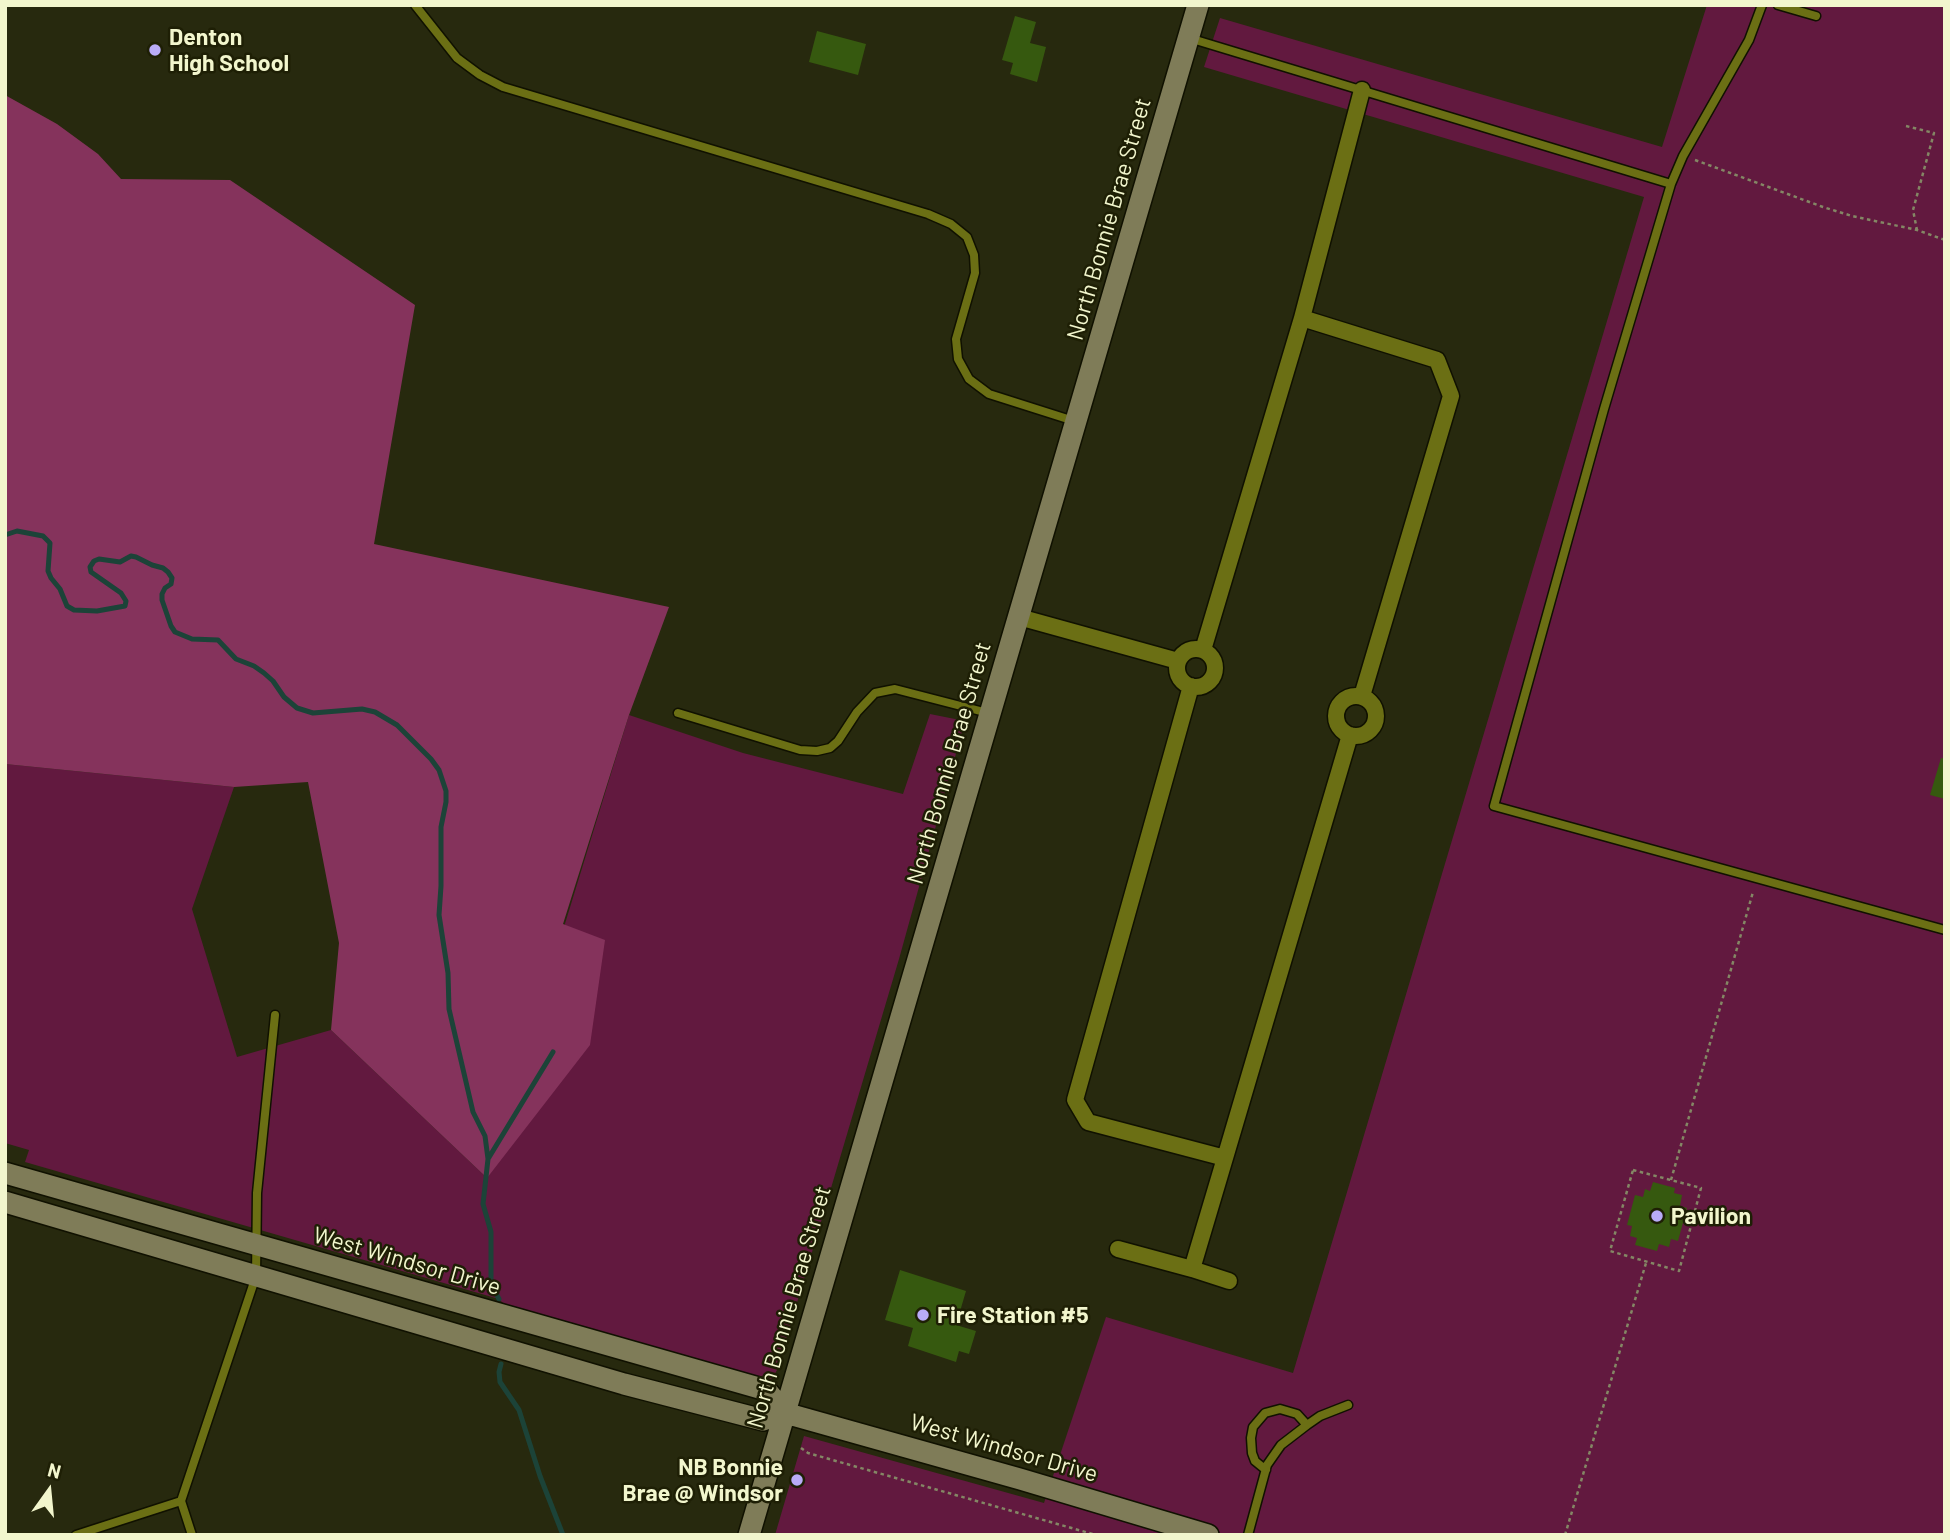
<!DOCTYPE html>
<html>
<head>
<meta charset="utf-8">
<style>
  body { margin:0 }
  #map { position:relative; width:1950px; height:1540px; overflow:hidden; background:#27290e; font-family:Barlow,sans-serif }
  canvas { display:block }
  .frame { position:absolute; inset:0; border:7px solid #f2f6cd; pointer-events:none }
  .north { position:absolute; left:14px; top:1456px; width:70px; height:70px; -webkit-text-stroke:5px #1e1f05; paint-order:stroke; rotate:15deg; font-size:19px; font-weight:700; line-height:28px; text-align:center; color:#f2f6cd }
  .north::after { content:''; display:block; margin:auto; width:24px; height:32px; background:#f2f6cd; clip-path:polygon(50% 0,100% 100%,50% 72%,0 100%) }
</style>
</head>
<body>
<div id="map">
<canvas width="1950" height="1540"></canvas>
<div class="frame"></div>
<div class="north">N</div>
</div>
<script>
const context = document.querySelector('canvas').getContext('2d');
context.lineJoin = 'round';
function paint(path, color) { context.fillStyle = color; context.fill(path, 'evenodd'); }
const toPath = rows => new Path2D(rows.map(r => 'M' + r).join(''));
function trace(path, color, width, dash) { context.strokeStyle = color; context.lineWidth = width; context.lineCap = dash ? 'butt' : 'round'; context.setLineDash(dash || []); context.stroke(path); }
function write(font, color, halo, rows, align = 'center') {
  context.font = font + ' Barlow,sans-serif'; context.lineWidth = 5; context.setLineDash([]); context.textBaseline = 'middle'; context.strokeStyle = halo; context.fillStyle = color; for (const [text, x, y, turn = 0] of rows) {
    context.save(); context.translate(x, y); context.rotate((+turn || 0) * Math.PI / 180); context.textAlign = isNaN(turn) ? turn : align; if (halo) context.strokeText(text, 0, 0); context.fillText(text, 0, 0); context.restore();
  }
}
const green = toPath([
  [1707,5,1945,5,1945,1535,775,1535,804,1436,1044,1503,1106,1317,1293,1373,1644,197,1204,67,1220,18,1662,147],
  [930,714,965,721,899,959,777,1370,771,1381,504,1304,499,1299,25,1162,29,1150,5,1143,5,764,234,787,192,909,237,1057,331,1030,487,1178,629,715,743,753,903,794]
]);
const forest = toPath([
  [5,95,57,124,98,154,121,179,230,180,415,305,374,544,669,607,629,715,563,924,605,940,590,1045,487,1178,331,1030,339,943,308,782,234,787,5,764]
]);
const stream = toPath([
  [5,535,17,531,43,536,50,543,48,571,51,578,60,589,67,606,74,610,97,611,125,606,126,601,121,593,91,572,90,567,94,561,99,559,120,562,131,556,136,557,152,565,163,568,168,572,172,578,171,584,165,588,162,594,162,600,171,626,175,632,192,639,218,640,236,659,254,666,264,673,273,681,284,697,297,708,313,713,362,709,375,712,397,725,431,759,439,770,446,791,446,802,441,827,441,886,439,915,448,973,449,1009,473,1112,485,1136,488,1159],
  [499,1299,491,1284,491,1232,483,1204,488,1159,553,1052],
  [501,1364,499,1372,500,1382,519,1410,540,1476,563,1535]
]);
const building = toPath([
  [1015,16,1036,22,1030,43,1046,47,1037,82,1010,74,1013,63,1002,60],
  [817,31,866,44,858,75,809,62],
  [1941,758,1945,759,1945,799,1930,795],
  [1653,1182,1675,1188,1674,1193,1682,1195,1680,1206,1687,1208,1678,1241,1671,1239,1669,1247,1659,1244,1657,1251,1635,1245,1637,1238,1630,1236,1632,1226,1627,1225,1635,1195,1643,1197,1645,1189,1650,1191],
  [900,1270,966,1291,956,1325,976,1331,969,1354,959,1351,956,1362,908,1346,913,1328,885,1320]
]);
const path = toPath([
  [1906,126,1934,133,1913,210,1917,230],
  [1695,160,1823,207,1852,216,1917,230,1945,240],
  [1633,1170,1701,1188,1679,1271,1610,1251,1633,1170],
  [1671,1180,1753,892],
  [801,1448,808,1453,1096,1535],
  [1565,1535,1646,1263]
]);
const lane = toPath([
  [415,5,457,58,480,75,503,87,928,214,951,224,967,237,974,255,975,273,956,339,958,359,969,379,989,394,1074,421],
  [1778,5,1816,16],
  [1189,38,1671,184,1604,409,1494,806,1945,930],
  [1671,184,1683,156,1749,40,1762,5],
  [678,713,800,750,817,751,830,748,838,741,857,712,875,693,895,689,988,713],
  [1266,1470,1255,1461,1252,1453,1251,1438,1253,1427,1265,1413,1280,1409,1297,1414,1307,1425],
  [76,1535,181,1501],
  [192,1535,181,1501,256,1276,257,1193,275,1015],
  [1248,1535,1267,1465,1281,1445,1307,1425,1320,1416,1348,1405]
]);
const street = toPath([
  [1302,318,1362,90],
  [1019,617,1178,661],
  '1177 668a19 19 0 1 1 38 0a19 19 0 1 1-38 0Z',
  [1203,650,1302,318,1437,360,1451,396,1362,696],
  [1191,686,1075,1100,1088,1122,1225,1158,1192,1269,1229,1281],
  '1336 716a20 20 0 1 1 40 0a20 20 0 1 1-40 0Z',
  [1225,1158,1350,735],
  [1118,1249,1192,1269]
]);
const secondary = toPath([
  [5,1173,766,1390,785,1413],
  [5,1202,624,1384,763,1420,785,1413,1020,1479,1208,1535],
  [749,1535,1198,5]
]);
const markers = [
  [155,50,7,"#b9abf7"],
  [1657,1216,7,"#b9abf7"],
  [923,1315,7,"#b9abf7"],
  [797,1480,7,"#b9abf7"]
];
const poiNames = [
  ["Denton",169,37],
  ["High School",169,63],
  ["Pavilion",1671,1216],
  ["Fire Station #5",937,1315],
  ["NB Bonnie",783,1467,"right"],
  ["Brae @ Windsor",783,1493,"right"]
];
const streetNames = [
  ["North Bonnie Brae Street",1109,219,-74],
  ["North Bonnie Brae Street",949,763,-74],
  ["West Windsor Drive",407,1261,16],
  ["North Bonnie Brae Street",789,1307,-74],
  ["West Windsor Drive",1004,1448,16]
];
paint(green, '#62193f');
paint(forest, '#85335c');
trace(stream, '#1c4338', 5);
paint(building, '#36590f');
trace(lane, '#101100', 11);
trace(street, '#101100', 19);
trace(secondary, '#101100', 24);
trace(path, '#848765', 2.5, [3.5, 3.5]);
trace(lane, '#6b6f14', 8);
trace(street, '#6b6f14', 16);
trace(secondary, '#7f7c58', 21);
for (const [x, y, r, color] of markers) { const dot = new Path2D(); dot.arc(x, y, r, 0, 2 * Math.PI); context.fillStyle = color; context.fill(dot); trace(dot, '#1e1f05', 2.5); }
write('bold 23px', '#f2f6cd', '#1e1f05', poiNames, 'left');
write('23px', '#f2f6cd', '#1e1f05', streetNames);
</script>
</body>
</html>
